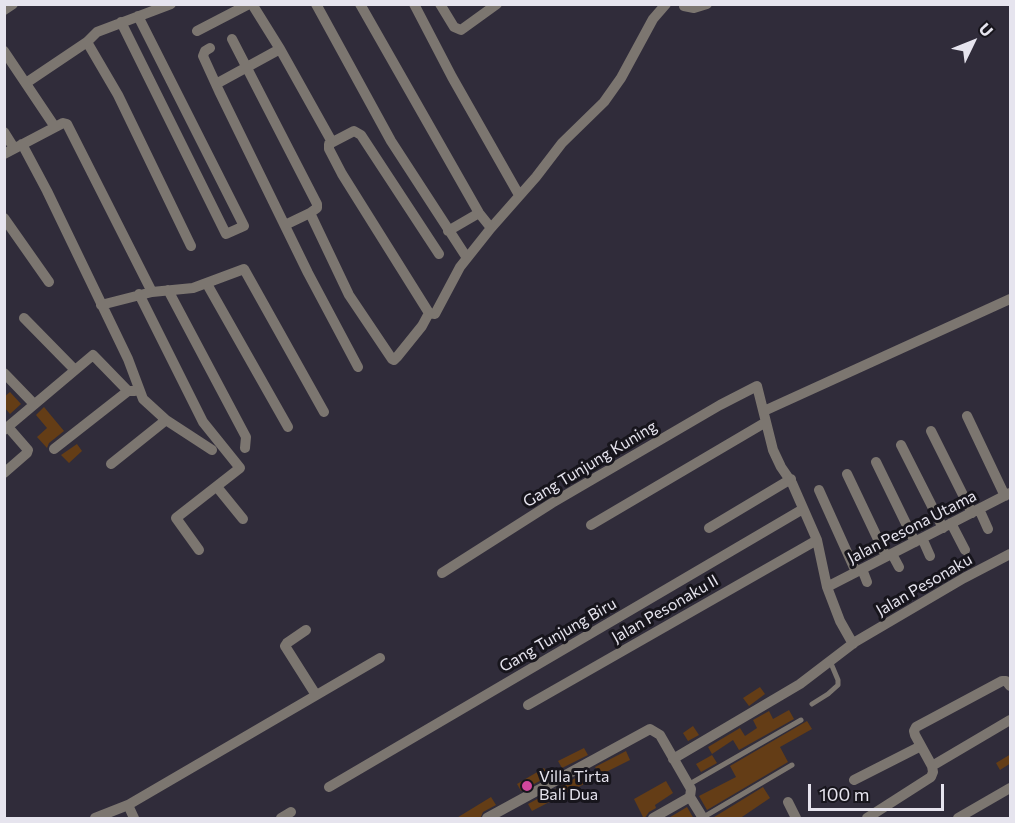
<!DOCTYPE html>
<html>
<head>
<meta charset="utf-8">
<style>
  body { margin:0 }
  #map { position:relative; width:1015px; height:823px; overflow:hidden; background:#302c3a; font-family:Commissioner,sans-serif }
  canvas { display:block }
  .frame { position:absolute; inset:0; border:6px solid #e6e4ee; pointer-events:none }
  .north { position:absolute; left:943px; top:12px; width:60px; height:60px; -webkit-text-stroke:4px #17151c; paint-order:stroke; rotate:47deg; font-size:16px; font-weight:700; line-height:24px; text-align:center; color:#e6e4ee }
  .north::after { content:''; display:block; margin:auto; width:21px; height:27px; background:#e6e4ee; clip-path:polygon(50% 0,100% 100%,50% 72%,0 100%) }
  .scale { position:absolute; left:808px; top:784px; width:136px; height:27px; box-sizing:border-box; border:3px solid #e6e4ee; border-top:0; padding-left:8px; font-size:18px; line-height:21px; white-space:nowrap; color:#e6e4ee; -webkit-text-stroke:4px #17151c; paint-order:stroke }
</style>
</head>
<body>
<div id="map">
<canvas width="1015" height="823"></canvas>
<div class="frame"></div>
<div class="north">U</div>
<div class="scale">100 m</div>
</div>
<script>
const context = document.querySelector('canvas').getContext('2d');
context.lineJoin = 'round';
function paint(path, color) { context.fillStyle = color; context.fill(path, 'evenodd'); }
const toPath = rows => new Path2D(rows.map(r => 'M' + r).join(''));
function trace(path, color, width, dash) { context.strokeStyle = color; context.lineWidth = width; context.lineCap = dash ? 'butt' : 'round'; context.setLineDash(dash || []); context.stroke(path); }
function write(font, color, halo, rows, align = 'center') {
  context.font = font + ' Commissioner,sans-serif'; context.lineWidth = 6; context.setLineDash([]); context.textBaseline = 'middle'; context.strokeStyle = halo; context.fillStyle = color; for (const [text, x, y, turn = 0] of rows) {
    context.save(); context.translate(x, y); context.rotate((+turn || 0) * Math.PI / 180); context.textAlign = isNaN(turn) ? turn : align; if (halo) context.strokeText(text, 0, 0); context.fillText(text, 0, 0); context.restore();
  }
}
const building = toPath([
  [10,392,21,404,10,414,4,407,4,397],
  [44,407,64,431,49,443,47,448,37,437,47,428,36,415],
  [77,444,82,451,69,463,61,455],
  [760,687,765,694,749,706,743,698],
  [789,710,794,719,739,750,733,740,712,754,708,747,740,728,745,736,757,728,753,720,769,711,773,719],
  [807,721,812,729,780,747,788,762,707,810,699,796,736,777,730,766],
  [693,726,699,735,688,741,683,733],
  [584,748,588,755,562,768,558,761],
  [626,751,630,760,600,775,595,767],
  [1011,754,1011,763,1000,770,996,763],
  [712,755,717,763,701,772,696,764],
  [544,768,549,776,521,791,517,784],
  [581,775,586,783,532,811,528,804],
  [666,781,673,793,655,805,656,808,649,812,644,819,634,799],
  [763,787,770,798,739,819,711,819],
  [491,797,496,805,483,812,480,819,455,819],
  [687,807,694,819,667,819]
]);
const service = toPath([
  [812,704,828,694,838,685,838,680,830,661],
  [688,785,801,720],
  [702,818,792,765]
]);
const minor = toPath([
  [252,4,280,49,332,142],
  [316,4,391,141,467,258],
  [360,4,479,213,491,228],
  [414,4,452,77,519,195],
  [440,4,454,27,461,30,497,4],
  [684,4,684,6,694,8,707,4],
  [4,10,13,4],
  [121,22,226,234,244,226,138,16],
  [197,31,249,4],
  [232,39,317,204,317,208,310,213,285,225],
  [87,42,118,95,191,246],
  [210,48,205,51,203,56,219,91,308,273,358,367],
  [4,51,55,127],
  [26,83,87,42,97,32,171,4],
  [216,84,280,49],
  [4,132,14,148],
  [22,144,47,191,128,359,143,399,166,420,212,450],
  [4,154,63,123,67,124,152,292],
  [310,213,349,295,392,359,394,360,397,357,422,326,429,313],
  [4,218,49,282],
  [448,231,479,213],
  [207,284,288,427],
  [168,290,246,437,245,448],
  [139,294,203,422,240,468,176,518,199,550],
  [101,305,152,292,193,288,244,269,324,412],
  [429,313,435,314,460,267,491,228,536,177,562,143,604,102,621,78,653,19,666,4],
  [429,313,342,174,329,149,329,144,354,131,361,135,439,254],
  [24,318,75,370],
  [4,373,34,404],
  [764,411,1010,299],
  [967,416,1005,496],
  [4,430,93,355,128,391],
  [931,431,972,513],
  [901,445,943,528],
  [54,449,128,391,135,391],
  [876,462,915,542],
  [111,464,166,420],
  [4,473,27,453,28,450,8,427],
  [847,474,886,556],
  [217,487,243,519],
  [819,490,856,572],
  [979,509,988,529],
  [951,523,965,550],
  [591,525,766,422],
  [709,528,791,479],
  [922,538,930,556],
  [892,554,899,567],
  [862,569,867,582],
  [442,573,552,503,720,405,757,386,773,450,781,467,792,483,817,540,827,587,840,621,853,644],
  [827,587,1010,493],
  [306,630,287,643,285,646,316,695],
  [528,705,817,540],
  [673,759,800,684,855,642,964,578,1010,554],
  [932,766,1010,720],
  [854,780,921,746],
  [329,787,803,509],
  [788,802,796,818],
  [128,805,134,818],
  [95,818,128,805,380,658],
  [281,818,291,812],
  [487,818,650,729,660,735,691,789,690,797,703,818],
  [653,818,690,797],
  [867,818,931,777,933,772,932,766,915,735,914,731,916,727,1002,681,1006,681,1010,686],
  [958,818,1010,788]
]);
const markers = [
  [527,786,6,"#d1479c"]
];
const streetNames = [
  ["Gang Tunjung Kuning",590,464,-31],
  ["Jalan Pesona Utama",912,527,-27],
  ["Jalan Pesonaku",924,585,-30],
  ["Jalan Pesonaku II",665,609,-30],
  ["Gang Tunjung Biru",558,635,-30]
];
const poiNames = [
  ["Villa Tirta",539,777],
  ["Bali Dua",539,795]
];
paint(building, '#643d16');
trace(service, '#7c7670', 5);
trace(minor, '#7c7670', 10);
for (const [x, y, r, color] of markers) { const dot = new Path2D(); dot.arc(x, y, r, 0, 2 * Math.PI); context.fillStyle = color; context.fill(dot); trace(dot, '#17151c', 2); }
write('16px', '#e6e4ee', '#17151c', streetNames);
write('16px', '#e6e4ee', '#17151c', poiNames, 'left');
</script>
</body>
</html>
